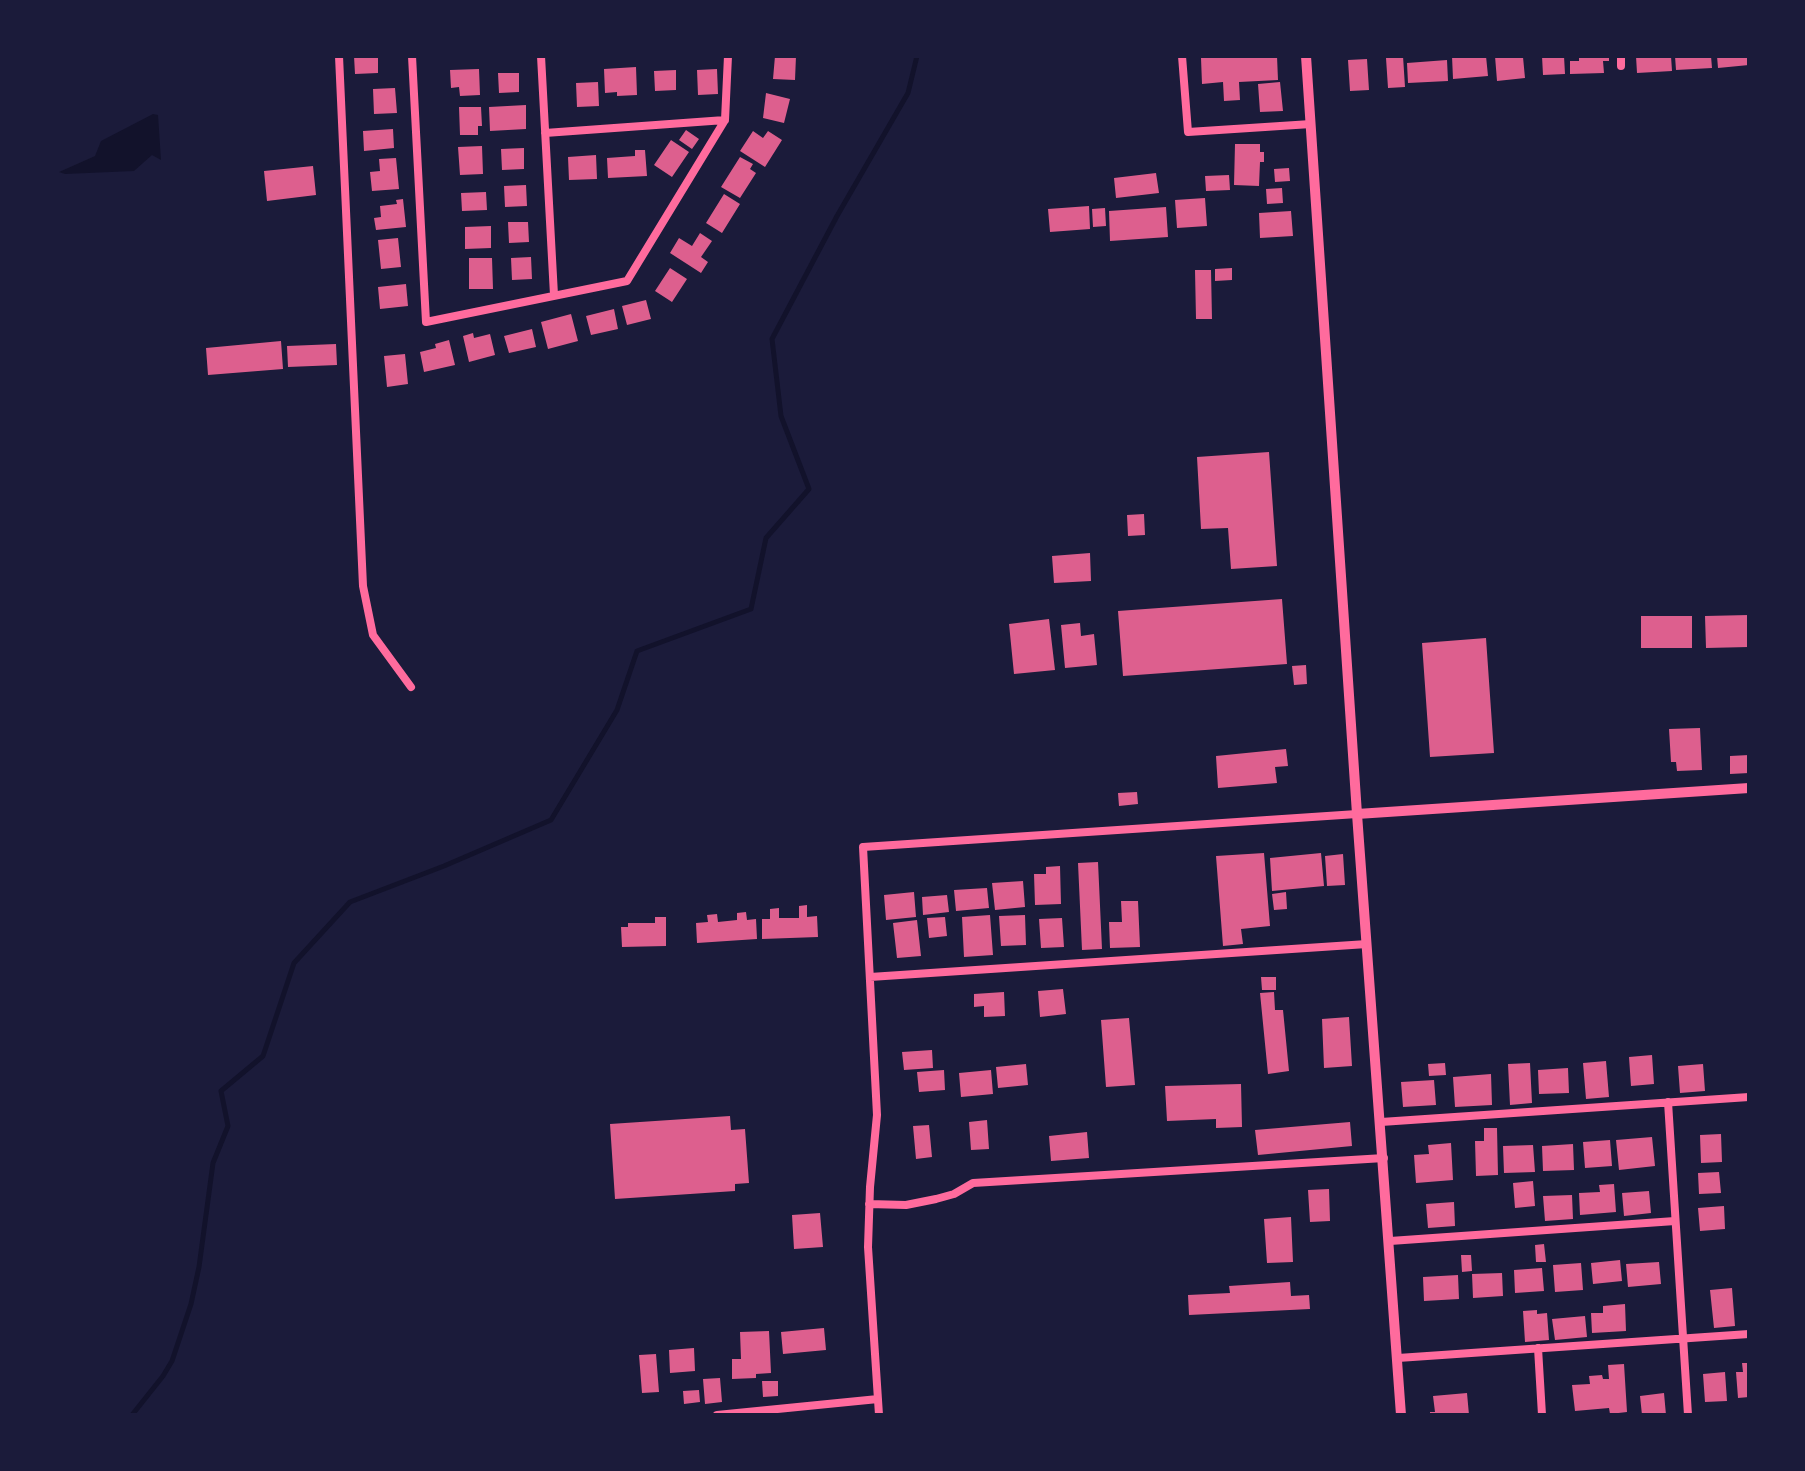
<!DOCTYPE html>
<html>
<head>
<meta charset="utf-8">
<style>
  body { margin:0 }
  #map { position:relative; width:1805px; height:1471px; overflow:hidden; background:#1b1b3a; font-family:Montserrat,sans-serif }
  canvas { display:block }
  .frame { position:absolute; inset:0; border:58px solid #1b1b3a; pointer-events:none }
</style>
</head>
<body>
<div id="map">
<canvas width="1805" height="1471"></canvas>
<div class="frame"></div>
</div>
<script>
const context = document.querySelector('canvas').getContext('2d');
context.lineJoin = 'round';
function paint(path, color) { context.fillStyle = color; context.fill(path, 'evenodd'); }
const toPath = rows => new Path2D(rows.map(r => 'M' + r).join(''));
function trace(path, color, width, dash) { context.strokeStyle = color; context.lineWidth = width; context.lineCap = dash ? 'butt' : 'round'; context.setLineDash(dash || []); context.stroke(path); }
const water = toPath([
  [153,114,158,115,161,160,152,155,134,171,65,174,59,172,95,156,101,141]
]);
const stream = toPath([
  [132,1415,163,1376,172,1361,191,1304,199,1267,213,1163,228,1126,221,1091,263,1056,294,963,350,902,444,866,551,820,617,710,637,651,751,609,766,538,809,489,781,416,772,339,837,216,908,93,917,56]
]);
const building = toPath([
  [354,56,378,56,378,73,355,74],
  [775,56,796,56,795,80,773,79],
  [1239,56,1277,56,1278,80,1239,82,1240,100,1224,101,1223,82,1202,84,1201,58],
  [1403,56,1405,87,1388,88,1386,58],
  [1452,56,1486,56,1488,76,1453,79],
  [1495,56,1523,57,1525,78,1497,81],
  [1542,56,1564,56,1565,74,1543,75],
  [1579,56,1609,56,1609,61,1603,61,1604,73,1570,74,1570,61,1579,61],
  [1636,56,1671,56,1672,71,1637,73],
  [1675,56,1711,56,1712,68,1676,70],
  [1717,56,1749,56,1749,65,1718,68],
  [1367,59,1369,90,1350,91,1348,60],
  [1447,60,1448,81,1408,83,1407,63],
  [636,67,637,95,617,96,617,92,605,93,604,69],
  [479,69,480,95,460,96,459,87,451,88,450,70],
  [717,69,718,94,698,95,697,70],
  [676,70,676,90,655,91,654,71],
  [498,73,519,73,519,92,499,93],
  [598,82,599,106,577,107,576,83],
  [1280,82,1283,111,1260,112,1258,84],
  [395,88,397,113,374,114,373,89],
  [766,93,790,99,784,123,763,118],
  [526,105,526,129,490,131,489,107],
  [459,107,481,107,482,126,478,126,478,135,460,135],
  [393,129,394,148,364,151,363,131],
  [686,130,699,139,692,149,679,140],
  [753,131,763,138,768,131,782,140,765,167,740,151],
  [671,140,689,152,672,177,654,165],
  [1235,144,1260,144,1260,152,1264,152,1264,162,1260,162,1259,186,1234,185],
  [482,146,483,174,460,175,458,147],
  [524,148,524,169,502,170,501,149],
  [635,150,645,150,647,176,608,178,607,158,635,156],
  [596,155,597,179,569,180,568,157],
  [740,157,753,164,750,169,756,173,740,198,721,187],
  [396,158,399,189,372,191,370,172,380,171,379,159],
  [313,166,316,195,267,201,264,171],
  [1289,168,1290,181,1275,182,1274,169],
  [1156,173,1159,193,1116,198,1114,178],
  [1229,175,1230,190,1206,191,1205,176],
  [526,185,527,206,505,207,504,186],
  [1282,188,1283,203,1267,204,1266,189],
  [486,192,487,210,462,211,461,193],
  [724,194,740,204,722,233,706,223],
  [1205,198,1207,226,1177,228,1175,200],
  [403,199,406,227,376,230,374,218,381,217,380,206,397,204,396,200],
  [1089,206,1090,229,1050,232,1048,209],
  [1166,207,1168,237,1110,241,1109,211],
  [1105,208,1106,226,1093,227,1092,209],
  [1291,211,1293,236,1260,238,1259,213],
  [508,222,528,222,529,242,509,243],
  [491,226,491,248,465,249,465,227],
  [700,233,712,241,701,257,708,262,701,273,670,253,679,238,692,246],
  [398,238,401,267,381,269,378,240],
  [531,257,532,279,512,280,511,258],
  [469,258,492,258,493,289,469,289],
  [670,268,687,279,672,302,655,291],
  [1232,268,1232,280,1215,281,1215,269],
  [1195,270,1211,270,1212,319,1196,319],
  [406,284,408,306,380,309,378,287],
  [646,300,651,319,627,325,622,306],
  [614,309,618,329,591,335,586,316],
  [571,314,578,341,548,349,541,322],
  [532,329,536,347,509,353,504,336],
  [473,333,474,338,490,334,495,355,469,362,463,336],
  [449,340,455,365,424,372,420,352,436,348,435,344],
  [281,341,283,369,208,375,206,348],
  [336,344,337,365,288,367,287,346],
  [405,354,408,384,387,387,384,356],
  [1269,452,1277,566,1231,569,1228,528,1201,529,1197,457],
  [1144,514,1145,535,1128,536,1127,515],
  [1090,553,1091,581,1054,583,1052,556],
  [1282,599,1287,664,1123,676,1118,611],
  [1749,615,1749,647,1706,648,1705,616],
  [1641,616,1692,616,1692,648,1641,648],
  [1049,619,1055,670,1014,674,1009,624],
  [1080,623,1081,636,1094,634,1097,665,1065,668,1061,625],
  [1486,638,1494,753,1430,757,1422,643],
  [1306,665,1307,684,1294,685,1292,666],
  [1700,728,1702,770,1677,771,1676,762,1671,762,1669,729],
  [1286,749,1288,766,1275,767,1277,783,1218,788,1216,756],
  [1749,755,1749,773,1730,774,1730,756],
  [1137,792,1138,804,1119,806,1118,793],
  [1264,853,1270,926,1241,929,1243,944,1223,946,1216,856],
  [1321,853,1324,886,1272,891,1270,858],
  [1343,854,1345,885,1327,886,1325,856],
  [1098,862,1102,949,1082,950,1078,863],
  [1060,866,1061,904,1035,905,1034,874,1046,874,1046,867],
  [1023,881,1025,907,995,910,992,883],
  [987,888,989,908,956,911,954,890],
  [914,892,916,917,886,920,884,895],
  [1286,892,1287,909,1274,910,1272,894],
  [947,895,949,912,923,915,922,897],
  [1121,901,1138,901,1140,947,1110,948,1109,922,1122,922],
  [807,905,807,917,817,916,818,937,762,939,762,919,770,919,770,909,779,908,779,918,799,918,799,906],
  [746,912,747,920,756,919,757,939,697,943,696,923,708,922,707,915,717,914,718,922,737,920,737,913],
  [990,915,993,955,964,957,962,917],
  [1025,915,1026,945,1001,946,999,916],
  [655,917,666,917,666,946,622,947,621,927,628,927,628,923,655,923],
  [945,917,947,936,929,938,927,918],
  [1062,918,1064,947,1041,948,1039,919],
  [917,920,921,956,897,958,893,923],
  [1261,977,1276,977,1276,990,1262,990],
  [1063,989,1066,1014,1040,1017,1038,991],
  [1004,992,1005,1016,984,1017,984,1006,974,1007,974,994],
  [1274,992,1275,1010,1283,1010,1289,1071,1268,1074,1260,993],
  [1349,1017,1352,1066,1324,1068,1322,1019],
  [1129,1018,1135,1085,1106,1087,1101,1020],
  [932,1050,933,1068,904,1070,902,1052],
  [1652,1055,1654,1084,1631,1086,1629,1057],
  [1606,1061,1609,1097,1586,1099,1583,1063],
  [1445,1063,1446,1075,1429,1076,1428,1064],
  [1530,1063,1532,1103,1510,1105,1508,1064],
  [1026,1064,1028,1085,998,1088,996,1067],
  [1703,1064,1705,1091,1680,1093,1678,1066],
  [1568,1068,1569,1093,1539,1094,1538,1070],
  [944,1070,945,1090,919,1092,917,1072],
  [991,1070,993,1094,961,1097,959,1073],
  [1491,1074,1492,1105,1455,1107,1453,1077],
  [1434,1080,1436,1105,1403,1107,1401,1082],
  [1241,1084,1242,1127,1216,1128,1216,1119,1167,1121,1165,1086],
  [730,1116,731,1130,745,1129,749,1183,735,1184,735,1191,615,1199,610,1124],
  [987,1120,989,1149,971,1150,969,1122],
  [1350,1122,1352,1146,1258,1155,1255,1130],
  [929,1125,932,1157,916,1159,913,1126],
  [1484,1128,1497,1128,1498,1175,1476,1176,1475,1141,1484,1141],
  [1087,1132,1089,1158,1051,1161,1049,1136],
  [1721,1134,1722,1162,1701,1163,1700,1135],
  [1652,1137,1655,1166,1619,1170,1616,1140],
  [1610,1140,1612,1166,1585,1168,1583,1142],
  [1451,1143,1453,1180,1416,1183,1414,1155,1429,1154,1428,1145],
  [1573,1144,1574,1170,1543,1171,1542,1146],
  [1533,1145,1535,1172,1504,1173,1503,1146],
  [1719,1172,1721,1193,1699,1194,1698,1173],
  [1533,1181,1535,1206,1515,1208,1513,1183],
  [1614,1184,1616,1212,1580,1215,1579,1193,1600,1192,1599,1185],
  [1329,1189,1330,1221,1310,1222,1308,1190],
  [1649,1191,1651,1213,1624,1216,1622,1193],
  [1572,1195,1573,1219,1545,1221,1543,1196],
  [1454,1202,1455,1226,1428,1228,1426,1204],
  [1724,1206,1725,1229,1700,1231,1698,1208],
  [820,1213,823,1247,794,1249,792,1215],
  [1291,1217,1293,1262,1267,1263,1264,1219],
  [1544,1244,1546,1262,1536,1262,1535,1245],
  [1461,1255,1471,1255,1472,1271,1462,1272],
  [1620,1260,1622,1281,1593,1284,1591,1263],
  [1659,1262,1661,1284,1628,1287,1626,1264],
  [1581,1263,1583,1290,1555,1292,1553,1265],
  [1542,1268,1544,1291,1515,1293,1514,1270],
  [1502,1273,1503,1296,1473,1298,1472,1274],
  [1458,1275,1459,1299,1424,1301,1423,1277],
  [1290,1282,1291,1296,1309,1295,1310,1309,1189,1315,1188,1295,1230,1293,1229,1286],
  [1732,1288,1735,1326,1714,1328,1710,1290],
  [1625,1304,1626,1331,1592,1333,1591,1313,1603,1313,1603,1306],
  [1537,1310,1537,1314,1547,1313,1549,1340,1525,1342,1523,1311],
  [1585,1316,1587,1337,1555,1340,1552,1319],
  [824,1328,826,1350,783,1354,781,1332],
  [769,1331,771,1373,756,1374,756,1378,732,1379,732,1359,741,1359,740,1332],
  [694,1348,695,1371,670,1373,669,1350],
  [656,1354,659,1392,642,1393,639,1355],
  [1742,1363,1749,1363,1749,1397,1738,1398,1736,1372,1743,1372],
  [1624,1364,1627,1412,1610,1414,1609,1408,1575,1411,1572,1385,1590,1384,1589,1376,1602,1375,1603,1379,1609,1379,1608,1365],
  [1725,1372,1727,1401,1705,1402,1703,1374],
  [720,1378,722,1402,705,1404,703,1379],
  [762,1381,778,1381,778,1396,763,1397],
  [699,1390,700,1402,684,1404,683,1391],
  [1467,1393,1469,1415,1430,1415,1430,1412,1435,1412,1433,1396],
  [1664,1393,1666,1415,1642,1415,1640,1396]
]);
const minor = toPath([
  [339,56,363,586,373,635,411,687],
  [412,56,426,322,627,281,725,120,728,56],
  [541,56,554,295],
  [1182,56,1188,132,1311,124],
  [1621,56,1621,66],
  [545,133,725,120],
  [870,977,1367,944],
  [1668,1102,1688,1415],
  [1381,1122,1749,1097],
  [869,1204,906,1205,936,1199,954,1194,973,1183,1384,1158],
  [1390,1241,1675,1221],
  [1538,1348,1542,1415],
  [1398,1358,1749,1334],
  [717,1415,878,1399],
  [879,1415,868,1247,870,1187,877,1115,863,847,1357,814]
]);
const tertiary = toPath([
  [1306,56,1357,814,1401,1415],
  [1357,814,1749,788]
]);
paint(water, '#12122b');
trace(stream, '#12122b', 5);
paint(building, '#dd5f8e');
trace(minor, '#ff6b9d', 8);
trace(tertiary, '#ff6b9d', 10);
</script>
</body>
</html>
